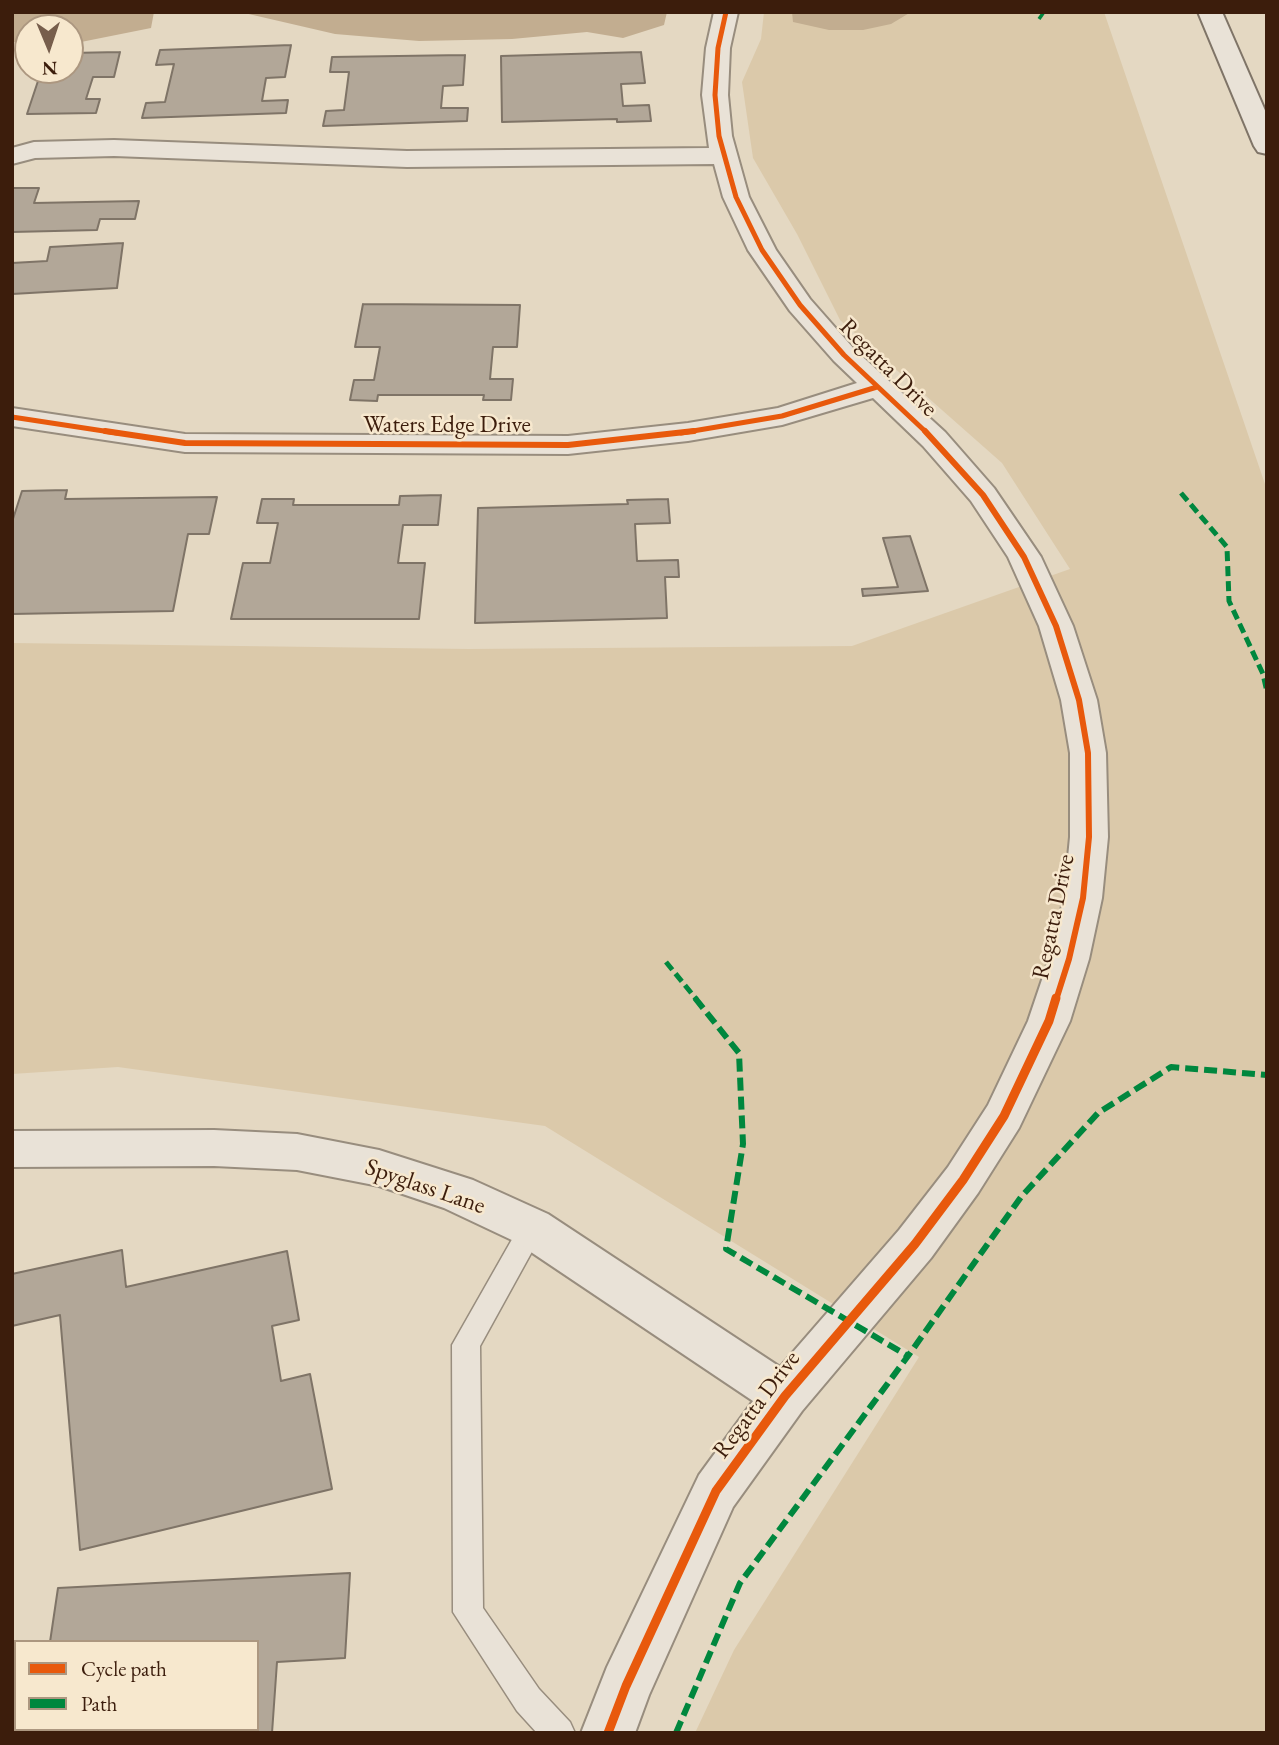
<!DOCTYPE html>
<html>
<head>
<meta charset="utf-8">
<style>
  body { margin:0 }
  #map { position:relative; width:1279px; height:1745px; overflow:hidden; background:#e4d8c2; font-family:"EB Garamond",serif }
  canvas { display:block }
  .frame { position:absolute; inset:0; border:14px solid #3c1d0c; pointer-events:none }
  .legend { position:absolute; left:14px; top:1640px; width:245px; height:91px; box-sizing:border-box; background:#f7e8ce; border:2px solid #ac9780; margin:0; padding:9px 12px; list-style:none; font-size:21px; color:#3c1d0c }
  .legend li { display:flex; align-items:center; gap:14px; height:35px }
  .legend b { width:35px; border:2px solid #ac9780 }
  .north { position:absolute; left:14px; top:14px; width:70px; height:70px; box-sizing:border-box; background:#f7e8ce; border:2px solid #ac9780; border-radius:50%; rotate:178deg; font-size:19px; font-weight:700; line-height:28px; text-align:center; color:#3c1d0c }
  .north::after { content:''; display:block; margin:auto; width:24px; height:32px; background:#775e4c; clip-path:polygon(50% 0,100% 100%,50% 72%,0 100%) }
</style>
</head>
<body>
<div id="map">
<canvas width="1279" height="1745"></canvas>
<div class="frame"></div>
<ul class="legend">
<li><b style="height:9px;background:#e8590c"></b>Cycle path</li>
<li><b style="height:9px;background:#00873e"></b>Path</li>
</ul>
<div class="north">N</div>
</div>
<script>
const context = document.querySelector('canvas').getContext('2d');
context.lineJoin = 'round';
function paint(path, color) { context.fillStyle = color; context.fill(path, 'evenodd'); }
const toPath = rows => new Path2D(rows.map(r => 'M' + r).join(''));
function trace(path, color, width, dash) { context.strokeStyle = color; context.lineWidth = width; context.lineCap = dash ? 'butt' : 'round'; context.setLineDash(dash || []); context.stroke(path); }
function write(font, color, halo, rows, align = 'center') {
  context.font = font + ' "EB Garamond",serif'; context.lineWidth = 5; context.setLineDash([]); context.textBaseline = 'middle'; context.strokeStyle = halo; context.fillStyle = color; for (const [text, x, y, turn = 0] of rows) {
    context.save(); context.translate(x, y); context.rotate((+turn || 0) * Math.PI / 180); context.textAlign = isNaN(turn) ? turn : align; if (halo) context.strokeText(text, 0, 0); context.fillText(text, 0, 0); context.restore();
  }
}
const green = toPath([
  [764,12,1104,12,1267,490,1267,1733,695,1733,734,1650,919,1357,545,1126,118,1067,12,1074,12,643,469,649,852,646,1070,569,1002,463,840,320,797,234,753,158,742,82,761,39]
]);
const water = toPath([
  [12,12,154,12,151,28,71,44,70,28,28,28,28,42,12,42],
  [240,12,667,12,664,25,623,38,587,32,512,39,419,41,335,34],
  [792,12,911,12,891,24,863,30,829,30,793,22]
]);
const building = toPath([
  [291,45,285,77,266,78,262,101,288,100,286,113,142,118,146,103,165,102,174,64,156,65,160,50,291,45],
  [120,52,114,77,93,77,86,99,100,99,96,113,27,114,41,72,29,73,30,70,70,70,70,53,120,52],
  [641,52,645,83,621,84,623,106,649,105,651,121,617,122,617,119,502,122,501,56,641,52],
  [465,55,463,85,443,86,441,108,468,108,467,121,323,126,326,111,344,110,349,72,330,72,332,57,465,55],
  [12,188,39,188,34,203,139,201,135,219,100,219,97,230,12,232,12,188],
  [123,243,117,288,12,294,12,263,47,261,50,247,123,243],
  [363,304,520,305,517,347,493,347,490,379,513,379,511,400,483,400,484,395,378,395,377,401,350,400,354,380,374,380,380,347,355,347,363,304],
  [67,490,65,499,217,497,209,534,188,534,173,611,12,614,12,522,22,491,67,490],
  [441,495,438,525,403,525,398,563,425,563,419,619,231,619,243,563,270,563,278,523,257,523,262,499,294,499,293,505,399,505,400,496,441,495],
  [668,499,670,523,635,524,637,561,678,560,679,577,665,577,667,618,475,623,478,508,628,504,627,500,668,499],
  [910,536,928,591,863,596,862,589,898,587,883,538,910,536],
  [122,1250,126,1287,287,1251,299,1320,272,1326,281,1381,310,1374,332,1489,80,1550,60,1315,12,1326,12,1274,122,1250],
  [350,1573,345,1658,277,1662,272,1733,36,1733,37,1729,257,1729,257,1642,50,1642,58,1588,350,1573]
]);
const service = toPath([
  [532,1217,541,1220,545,1228,480,1346,483,1608,539,1689,570,1722,575,1733,537,1733,517,1711,453,1612,452,1345,523,1220,532,1217]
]);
const minor = toPath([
  [714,12,738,12,730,48,728,95,732,136,749,197,776,250,810,299,854,349,945,432,994,488,1041,557,1073,626,1097,700,1106,753,1108,837,1102,898,1089,959,1070,1021,1019,1128,978,1193,931,1258,802,1411,733,1507,649,1695,635,1733,581,1733,607,1667,699,1475,753,1401,516,1242,444,1208,379,1186,297,1170,214,1166,12,1167,12,1131,214,1130,297,1134,379,1150,473,1180,548,1214,780,1367,899,1230,948,1167,988,1105,1028,1021,1049,959,1064,898,1070,837,1070,753,1061,700,1039,626,1008,557,971,501,923,446,873,398,782,425,688,441,568,454,185,452,12,426,12,408,185,434,568,436,688,423,778,408,857,383,834,361,790,311,748,250,723,197,714,164,407,167,114,156,35,158,12,164,12,148,34,142,114,140,407,151,709,148,702,95,706,48,714,12]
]);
const secondary = toPath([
  [1198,12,1222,12,1267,115,1267,154,1258,152,1254,146,1198,12]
]);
const quietFar2 = toPath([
  [1039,19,1044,12]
]);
const quietFar1 = toPath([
  [1181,493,1227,547,1229,601,1263,674,1267,692],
  [666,962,697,1000]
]);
const quiet = toPath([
  [695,998,739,1053,743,1144,726,1249,908,1356],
  [676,1733,740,1583,908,1356,1021,1197,1098,1113,1171,1067,1267,1075]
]);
const cyclewayFar2 = toPath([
  [726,12,718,48,715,95,719,136,736,197,762,250,800,305,844,355,927,433],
  [12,417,117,433],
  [681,433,782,416,877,387]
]);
const cyclewayFar1 = toPath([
  [105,431,185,443,568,445,694,431],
  [925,431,983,495,1024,557,1056,626,1079,700,1088,753,1089,837,1083,898,1069,959,1056,1000]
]);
const cycleway = toPath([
  [608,1733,626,1686,716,1491,785,1396,915,1244,963,1180,1004,1116,1049,1021,1056,998]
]);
const streetNames = [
  ["Regatta Drive",888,368,45],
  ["Waters Edge Drive",447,425],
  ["Regatta Drive",1054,917,-78],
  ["Spyglass Lane",425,1187,19],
  ["Regatta Drive",757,1405,-53]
];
paint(green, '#dbc9aa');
paint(water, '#c2ad90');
paint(building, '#b2a798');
trace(building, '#7f7467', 2);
trace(service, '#988d7e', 3);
trace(minor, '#988d7e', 4);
trace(secondary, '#7f7467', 4);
paint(service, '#e9e2d7');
paint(minor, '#e9e2d7');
paint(secondary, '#e9e2d7');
trace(quietFar2, '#00873e', 3.5, [7, 3.5]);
trace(quietFar1, '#00873e', 5, [10, 5]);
trace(quiet, '#00873e', 6, [13, 6]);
trace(cyclewayFar2, '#e8590c', 5);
trace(cyclewayFar1, '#e8590c', 6);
trace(cycleway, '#e8590c', 9);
write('24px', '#3c1d0c', '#f7e8ce', streetNames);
</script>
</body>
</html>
